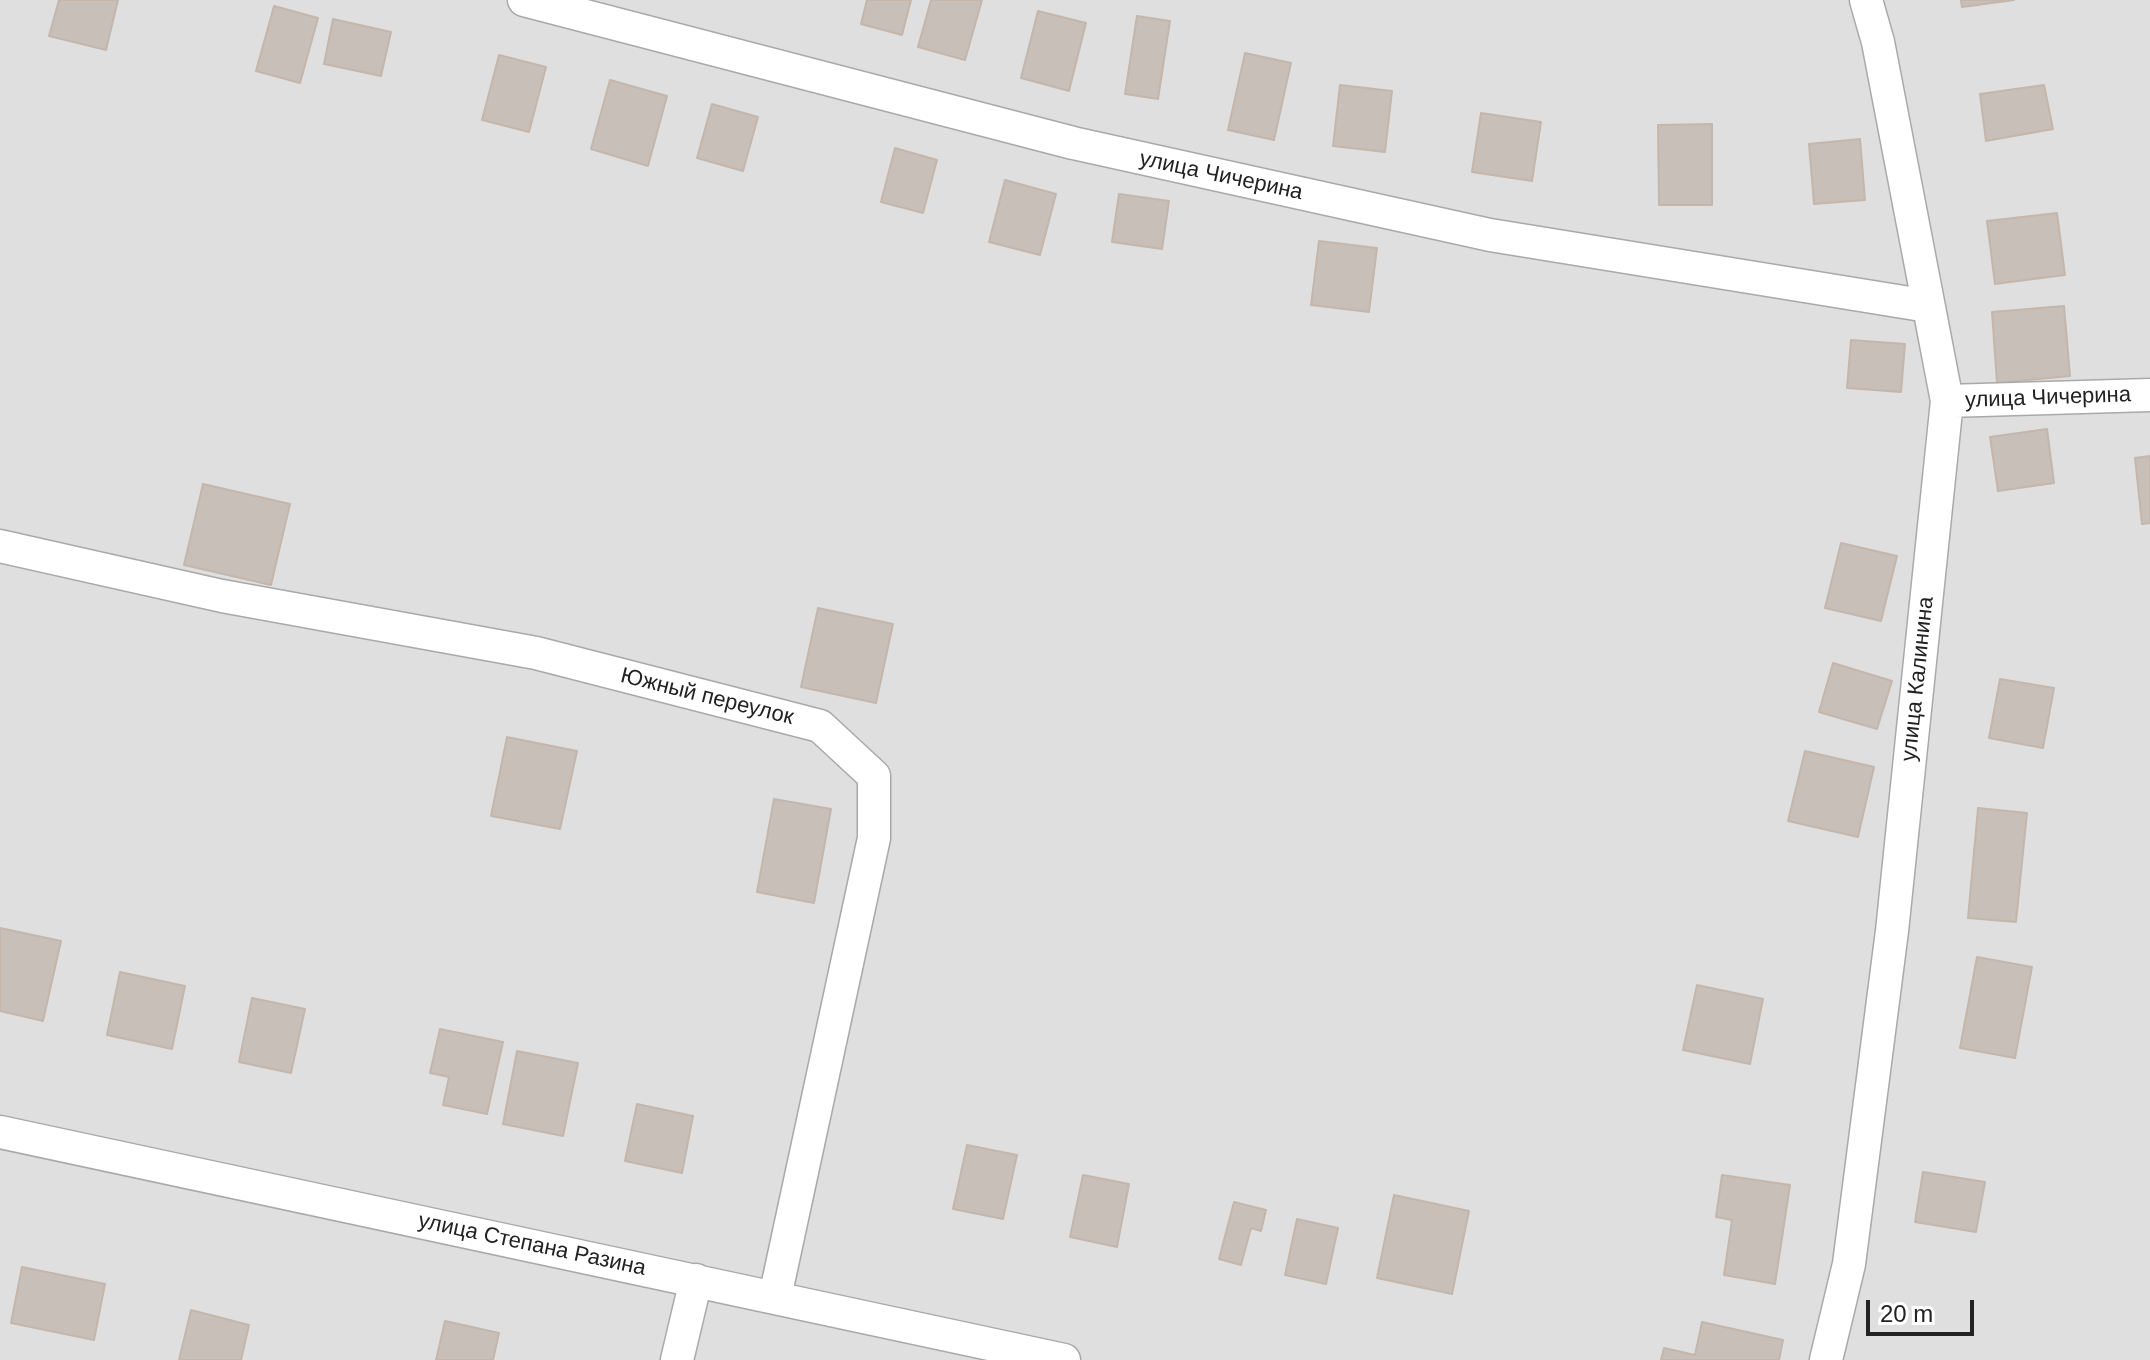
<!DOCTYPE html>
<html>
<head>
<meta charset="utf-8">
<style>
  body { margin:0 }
  #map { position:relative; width:2150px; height:1360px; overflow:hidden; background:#f2efe9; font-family:Arial,sans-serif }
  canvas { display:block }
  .scale { position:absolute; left:1866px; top:1300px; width:108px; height:36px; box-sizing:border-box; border:4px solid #222; border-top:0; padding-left:10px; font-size:24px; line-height:28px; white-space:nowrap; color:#222; -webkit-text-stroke:6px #fff; paint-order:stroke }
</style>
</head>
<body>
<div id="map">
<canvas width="2150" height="1360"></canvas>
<div class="scale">20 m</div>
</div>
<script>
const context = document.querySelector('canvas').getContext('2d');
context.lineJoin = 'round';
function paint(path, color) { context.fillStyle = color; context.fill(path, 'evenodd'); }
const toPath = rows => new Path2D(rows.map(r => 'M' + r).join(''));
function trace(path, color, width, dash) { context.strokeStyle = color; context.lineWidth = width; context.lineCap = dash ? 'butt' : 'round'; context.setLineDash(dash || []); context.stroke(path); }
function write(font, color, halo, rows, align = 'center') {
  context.font = font + ' Arial,sans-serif'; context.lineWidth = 6; context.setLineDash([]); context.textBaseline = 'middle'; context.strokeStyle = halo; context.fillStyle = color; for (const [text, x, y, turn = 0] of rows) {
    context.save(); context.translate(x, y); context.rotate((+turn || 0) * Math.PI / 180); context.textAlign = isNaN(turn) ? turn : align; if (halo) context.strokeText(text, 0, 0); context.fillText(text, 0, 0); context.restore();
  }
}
const residential = toPath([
  [0,0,2150,0,2150,1360,0,1360]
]);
const building = toPath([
  [59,0,118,0,106,50,49,36,59,0],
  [867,0,911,0,902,35,861,24,867,0],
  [931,0,982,0,965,60,918,47,931,0],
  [1961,0,2014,0,1962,7,1961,0],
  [274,6,318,18,300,83,256,71,274,6],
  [1038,11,1086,23,1069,91,1021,78,1038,11],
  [1137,16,1170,21,1158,99,1125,94,1137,16],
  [333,19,391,32,381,76,324,64,333,19],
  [1245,53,1291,63,1274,140,1228,130,1245,53],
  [499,55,546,67,529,132,482,120,499,55],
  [610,80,667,96,648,166,591,149,610,80],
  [1340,85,1392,91,1385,152,1333,146,1340,85],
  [2044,85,2053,129,1986,141,1980,94,2044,85],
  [712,104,758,117,743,171,697,158,712,104],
  [1481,113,1541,122,1532,181,1472,172,1481,113],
  [1712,124,1712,205,1659,205,1658,125,1712,124],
  [1860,139,1865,200,1814,204,1809,144,1860,139],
  [895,148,937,160,923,213,881,202,895,148],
  [1005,180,1056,194,1040,255,989,242,1005,180],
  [1119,194,1169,201,1162,249,1112,242,1119,194],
  [2057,213,2065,275,1995,284,1987,221,2057,213],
  [1319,241,1377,248,1369,312,1311,305,1319,241],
  [2064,306,2070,376,1997,383,1992,312,2064,306],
  [1851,340,1905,344,1901,392,1847,388,1851,340],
  [2047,429,2054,483,1998,491,1990,437,2047,429],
  [2150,456,2150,523,2142,524,2135,458,2150,456],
  [203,484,290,504,271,585,184,565,203,484],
  [1841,543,1897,556,1881,621,1825,608,1841,543],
  [818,608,893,624,876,703,801,687,818,608],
  [1833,663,1892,681,1877,729,1819,712,1833,663],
  [2000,679,2054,688,2043,748,1989,738,2000,679],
  [507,737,577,751,560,829,491,816,507,737],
  [1805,751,1874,767,1858,837,1788,821,1805,751],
  [774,799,831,809,814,903,757,892,774,799],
  [1978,808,2027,813,2016,922,1968,918,1978,808],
  [0,928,61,941,43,1021,0,1011,0,928],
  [1977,957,2032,967,2015,1058,1960,1048,1977,957],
  [120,972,185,986,172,1049,107,1035,120,972],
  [1697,985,1763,999,1750,1064,1683,1050,1697,985],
  [252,998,305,1009,291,1073,239,1062,252,998],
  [440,1029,503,1042,487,1114,443,1105,449,1077,430,1073,440,1029],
  [517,1051,578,1063,563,1136,503,1124,517,1051],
  [637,1104,693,1116,682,1173,625,1161,637,1104],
  [967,1145,1017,1155,1003,1219,953,1209,967,1145],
  [1923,1172,1985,1182,1976,1232,1915,1222,1923,1172],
  [1083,1175,1129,1184,1117,1247,1070,1237,1083,1175],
  [1722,1175,1790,1185,1775,1284,1724,1275,1732,1220,1716,1217,1722,1175],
  [1394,1195,1469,1211,1452,1294,1377,1278,1394,1195],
  [1234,1202,1266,1210,1261,1231,1251,1228,1241,1265,1219,1259,1234,1202],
  [1297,1219,1338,1228,1326,1284,1285,1275,1297,1219],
  [22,1267,105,1284,94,1340,11,1323,22,1267],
  [191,1310,249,1325,241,1360,179,1360,191,1310],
  [445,1321,499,1333,493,1360,436,1360,445,1321],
  [1702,1322,1783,1340,1779,1360,1661,1360,1664,1348,1695,1355,1702,1322]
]);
const minor = toPath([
  [524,0,1073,143,1490,235,1928,306],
  [1947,401,2150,395],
  [0,546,222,596,536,653,820,726,874,776,874,838,775,1297],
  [0,1132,1064,1360],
  [677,1360,696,1280],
  [1826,1360,1849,1264,1892,931,1947,401,1878,42,1866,0]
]);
const streetNames = [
  ["улица Чичерина",1221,176,12],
  ["улица Чичерина",2048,398,-2],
  ["улица Калинина",1918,679,-84],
  ["Южный переулок",707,697,14],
  ["улица Степана Разина",532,1245,12]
];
paint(residential, '#e0dfdf');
paint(building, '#c7bfb8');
trace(building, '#c4b6ab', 2);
trace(minor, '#a9a9a9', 35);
trace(minor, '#fff', 32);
write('22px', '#222', '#fff', streetNames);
</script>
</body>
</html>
